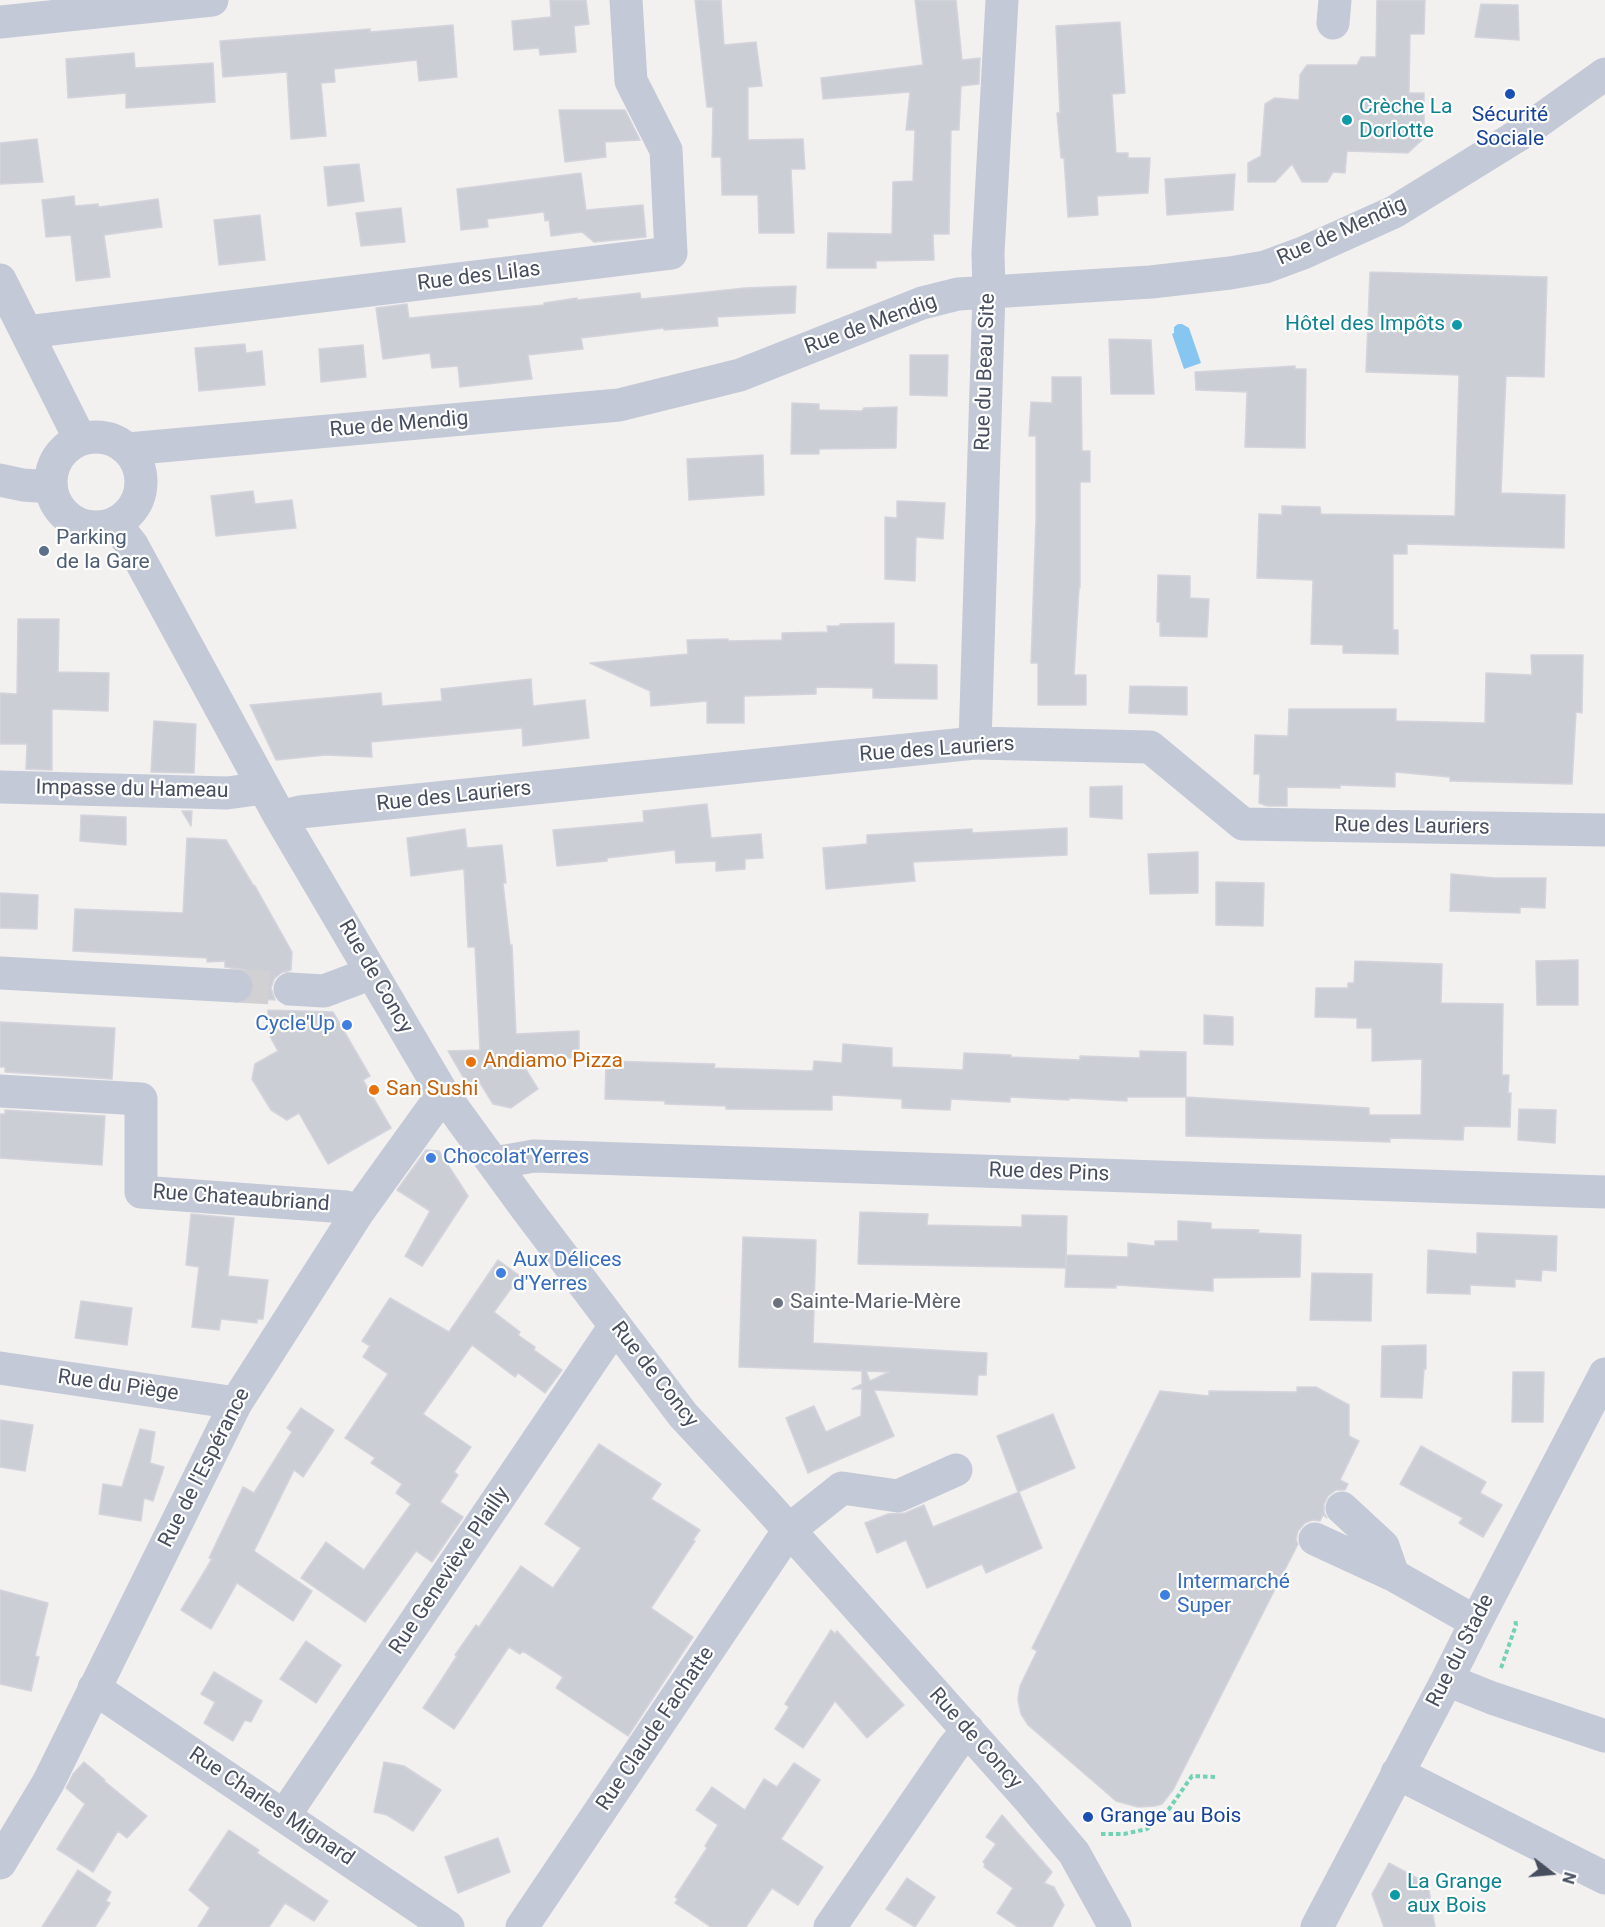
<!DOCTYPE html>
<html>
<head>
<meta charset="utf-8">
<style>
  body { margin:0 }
  #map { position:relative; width:1605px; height:1927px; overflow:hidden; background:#f3f0f0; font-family:Roboto,sans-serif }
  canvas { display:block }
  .north { position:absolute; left:1521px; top:1843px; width:60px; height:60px; -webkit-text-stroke:4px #fff; paint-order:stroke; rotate:106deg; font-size:16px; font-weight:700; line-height:24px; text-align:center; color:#474e5f }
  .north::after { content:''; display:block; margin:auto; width:21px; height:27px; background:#474e5f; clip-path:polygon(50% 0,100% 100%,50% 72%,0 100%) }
</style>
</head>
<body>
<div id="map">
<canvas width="1605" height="1927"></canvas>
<div class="north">N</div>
</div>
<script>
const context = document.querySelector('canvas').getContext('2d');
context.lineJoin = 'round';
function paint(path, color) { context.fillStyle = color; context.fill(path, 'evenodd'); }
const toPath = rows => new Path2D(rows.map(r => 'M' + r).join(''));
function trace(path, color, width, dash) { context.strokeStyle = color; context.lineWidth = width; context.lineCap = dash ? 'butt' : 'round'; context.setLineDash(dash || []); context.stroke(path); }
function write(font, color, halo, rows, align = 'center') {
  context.font = font + ' Roboto,sans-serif'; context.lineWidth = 4.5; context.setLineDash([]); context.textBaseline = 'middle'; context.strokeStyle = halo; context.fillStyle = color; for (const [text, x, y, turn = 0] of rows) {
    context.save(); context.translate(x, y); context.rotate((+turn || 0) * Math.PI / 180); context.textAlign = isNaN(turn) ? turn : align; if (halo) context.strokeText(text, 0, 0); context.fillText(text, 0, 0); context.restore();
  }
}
const water = toPath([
  [1178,324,1182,324,1189,328,1201,363,1184,369,1172,334,1174,333,1174,327]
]);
const building = toPath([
  [550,0,586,0,589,24,574,26,576,52,540,55,539,48,514,50,512,21,551,17,550,0],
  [695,0,721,0,724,45,756,42,762,86,748,87,748,140,803,139,805,169,791,169,794,233,759,233,758,195,722,195,721,157,712,157,713,107,707,107,695,0],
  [915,0,956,0,962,60,980,58,979,84,961,86,959,130,951,130,949,234,933,234,934,260,876,261,876,268,827,268,828,233,892,234,893,182,913,181,915,130,906,130,910,92,823,99,821,78,923,65,915,0],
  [1377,0,1425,0,1424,34,1410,34,1409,93,1424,93,1424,138,1408,153,1347,151,1345,173,1333,172,1327,182,1302,182,1292,164,1275,182,1248,182,1248,163,1261,156,1265,104,1275,98,1299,100,1300,75,1307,65,1357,65,1361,57,1376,57,1377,0],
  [1481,4,1518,5,1519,40,1475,37,1481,4],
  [1120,22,1125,93,1112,94,1116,153,1128,153,1128,158,1150,158,1148,193,1097,196,1098,215,1068,217,1064,158,1061,158,1057,113,1060,113,1056,26,1120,22],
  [453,25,457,77,419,81,417,60,334,69,335,82,321,83,326,136,291,139,287,72,223,77,220,41,370,29,370,32,453,25],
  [134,53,135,68,213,63,215,102,126,108,126,93,68,98,66,59,134,53],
  [559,110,625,110,640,140,605,142,606,157,565,162,559,110],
  [37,139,43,182,0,184,0,143,37,139],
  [359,164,364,201,328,206,324,167,359,164],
  [581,173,586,210,643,205,646,237,594,242,582,232,551,236,549,220,545,221,544,212,487,219,488,227,461,230,457,189,581,173],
  [1235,174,1233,210,1167,215,1165,179,1235,174],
  [74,196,75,206,98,204,99,207,158,199,162,227,104,235,110,277,76,281,71,235,46,237,42,200,74,196],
  [401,208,405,242,361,246,356,213,401,208],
  [260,215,265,260,219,265,214,220,260,215],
  [1370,272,1547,277,1544,377,1506,376,1501,493,1565,495,1564,548,1407,544,1407,554,1393,554,1393,630,1398,630,1398,654,1343,653,1343,645,1311,644,1313,580,1257,578,1259,514,1282,515,1282,506,1320,507,1321,514,1455,516,1459,375,1366,372,1370,272],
  [796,286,795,313,717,317,718,326,664,330,664,328,581,338,583,349,528,355,532,379,460,387,458,366,432,368,430,353,383,359,376,308,407,304,409,318,544,305,544,303,577,298,577,300,640,293,641,299,745,288,796,286],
  [1109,339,1151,340,1154,394,1111,394,1109,339],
  [245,344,246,353,262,351,265,385,199,391,195,348,245,344],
  [363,345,366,377,321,382,319,349,363,345],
  [910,355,948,355,947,396,910,395,910,355],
  [1295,366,1295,369,1306,369,1305,448,1245,447,1247,392,1196,390,1195,372,1295,366],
  [1052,377,1081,377,1082,451,1090,451,1090,482,1080,482,1080,588,1079,588,1074,675,1086,675,1086,705,1038,705,1038,663,1031,663,1036,519,1036,436,1029,436,1031,402,1052,403,1052,377],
  [792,403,819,404,819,410,862,411,864,408,897,407,896,448,819,449,819,454,791,454,792,403],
  [763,455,764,495,689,500,687,459,763,455],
  [253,491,255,504,292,500,296,528,216,536,211,496,253,491],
  [897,501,945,503,943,539,916,537,915,581,885,579,885,517,897,518,897,501],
  [1158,575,1190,576,1190,598,1209,599,1207,637,1160,636,1160,622,1157,622,1158,575],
  [18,619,59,619,58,672,109,673,108,711,52,709,52,770,26,769,27,744,0,744,0,693,17,694,18,619],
  [894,623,894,664,937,665,937,699,873,698,873,688,816,687,816,694,744,696,744,723,707,723,707,701,651,706,650,691,590,663,688,654,687,640,728,639,728,641,782,640,782,633,828,632,827,626,840,626,840,624,894,623],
  [1531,655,1583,655,1582,713,1576,712,1572,784,1450,781,1450,777,1395,772,1395,787,1340,785,1340,788,1287,787,1287,806,1267,806,1259,803,1260,774,1254,774,1255,735,1288,736,1289,709,1396,709,1396,721,1485,723,1486,673,1532,675,1531,655],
  [531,679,533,706,585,700,589,738,523,746,522,728,371,742,372,757,326,755,276,760,250,705,381,693,382,706,442,701,441,689,531,679],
  [1130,686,1187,687,1187,715,1129,713,1130,686],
  [154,721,196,724,194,773,151,772,154,721],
  [1122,786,1122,819,1090,817,1090,787,1122,786],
  [707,804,711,838,761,834,763,858,745,859,745,869,716,871,716,861,676,863,675,850,607,858,607,861,557,866,553,830,644,822,643,811,707,804],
  [182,811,192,811,191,826,182,811],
  [81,815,126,817,126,845,80,841,81,815],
  [1067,828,1067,855,913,862,915,881,826,889,823,848,867,844,867,835,972,829,972,833,1067,828],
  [465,829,467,848,502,845,506,883,503,883,510,945,512,945,516,1034,579,1031,579,1058,519,1058,538,1089,511,1108,493,1104,477,1078,467,1084,448,1051,480,1050,475,947,468,947,464,869,411,876,407,838,465,829],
  [187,838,226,840,253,885,255,886,292,952,291,970,281,973,274,979,271,988,275,1000,249,998,255,988,252,977,246,970,225,967,225,961,207,962,207,958,73,951,75,909,183,913,187,838],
  [1198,852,1198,893,1150,894,1148,854,1198,852],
  [1451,874,1495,878,1546,878,1545,908,1520,907,1520,913,1450,911,1451,874],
  [1216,882,1264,883,1263,926,1216,925,1216,882],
  [0,893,38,895,37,929,0,928,0,893],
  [1578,960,1578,1005,1537,1005,1536,961,1578,960],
  [1355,961,1442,964,1441,1003,1503,1004,1502,1075,1509,1075,1508,1093,1511,1093,1510,1127,1464,1126,1463,1140,1390,1138,1390,1142,1186,1136,1186,1097,1369,1108,1369,1115,1421,1115,1422,1059,1372,1061,1372,1028,1357,1028,1357,1018,1315,1017,1316,988,1348,988,1348,983,1354,983,1355,961],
  [268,1010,333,1012,370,1076,363,1080,391,1128,328,1164,299,1113,287,1120,271,1110,252,1079,255,1064,278,1051,267,1031,268,1010],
  [1204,1015,1233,1017,1233,1045,1204,1044,1204,1015],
  [0,1022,115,1028,112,1079,5,1072,5,1067,0,1067,0,1022],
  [843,1044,892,1048,892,1067,963,1070,964,1053,1011,1055,1011,1057,1080,1060,1080,1056,1140,1058,1140,1051,1186,1052,1186,1097,1127,1097,1127,1101,1069,1098,1069,1100,1010,1097,1010,1102,951,1099,950,1110,902,1108,902,1099,832,1095,832,1110,726,1109,726,1106,665,1104,665,1101,605,1099,606,1061,715,1064,714,1068,813,1071,814,1061,842,1063,843,1044],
  [1519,1109,1556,1110,1555,1143,1518,1140,1519,1109],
  [5,1110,105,1116,102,1165,0,1158,0,1114,5,1114,5,1110],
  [426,1150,439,1151,468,1196,422,1266,405,1256,430,1211,397,1190,426,1150],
  [860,1212,928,1214,927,1225,1022,1227,1022,1215,1067,1216,1066,1266,1066,1255,1128,1257,1128,1243,1155,1246,1155,1241,1178,1241,1178,1221,1211,1223,1211,1229,1259,1230,1258,1233,1301,1235,1300,1277,1213,1278,1213,1291,1116,1285,1116,1288,1065,1287,1066,1268,858,1264,860,1212],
  [191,1214,234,1218,228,1276,268,1280,263,1319,257,1319,257,1323,221,1319,219,1330,192,1327,199,1267,186,1265,191,1214],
  [1477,1233,1557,1236,1556,1271,1542,1270,1541,1281,1515,1279,1515,1287,1470,1285,1470,1294,1427,1293,1428,1250,1477,1254,1477,1233],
  [743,1237,816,1240,813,1343,987,1353,986,1375,978,1375,977,1395,874,1390,894,1436,808,1473,786,1418,814,1406,826,1432,861,1416,862,1389,852,1389,862,1384,862,1371,739,1367,743,1237],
  [866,1371,889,1372,870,1381,866,1371],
  [498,1260,520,1276,494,1312,520,1332,518,1335,535,1347,534,1350,562,1370,545,1393,518,1373,515,1377,472,1345,423,1414,471,1447,454,1472,458,1475,440,1502,463,1517,432,1562,416,1551,365,1622,301,1578,326,1542,364,1570,411,1504,396,1493,402,1484,371,1463,375,1458,345,1438,388,1374,363,1357,370,1346,362,1341,390,1298,449,1332,498,1260],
  [1312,1273,1372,1274,1371,1321,1310,1320,1312,1273],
  [81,1301,132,1308,127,1345,75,1338,81,1301],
  [1426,1345,1426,1369,1424,1369,1422,1398,1381,1397,1382,1346,1426,1345],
  [1513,1372,1544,1372,1543,1422,1512,1422,1513,1372],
  [1297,1387,1316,1387,1349,1405,1349,1436,1359,1441,1340,1480,1348,1484,1345,1490,1336,1490,1328,1496,1324,1504,1324,1513,1327,1518,1323,1515,1320,1521,1313,1520,1305,1523,1298,1531,1296,1540,1298,1544,1173,1790,1162,1804,1155,1806,1138,1807,1116,1801,1028,1725,1021,1714,1018,1700,1019,1692,1020,1686,1037,1651,1032,1648,1160,1391,1209,1396,1209,1391,1297,1392,1297,1387],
  [301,1408,334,1430,303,1477,294,1470,254,1551,312,1591,293,1621,237,1583,211,1629,181,1610,212,1559,209,1558,243,1487,254,1493,292,1432,287,1428,301,1408],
  [1053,1414,1075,1468,1018,1492,997,1436,1053,1414],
  [0,1420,33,1425,25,1471,0,1467,0,1420],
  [140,1429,155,1432,150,1463,164,1467,153,1501,144,1498,141,1521,99,1514,103,1484,122,1487,140,1429],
  [599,1444,661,1484,651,1499,700,1530,693,1540,695,1541,651,1608,693,1637,628,1736,556,1688,563,1677,523,1651,520,1654,509,1647,454,1729,423,1708,457,1656,455,1655,476,1625,479,1627,521,1566,553,1588,581,1548,545,1524,599,1444],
  [1421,1446,1486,1482,1480,1493,1502,1505,1483,1537,1459,1523,1463,1518,1400,1484,1421,1446],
  [1019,1492,1042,1548,986,1573,982,1564,927,1588,906,1540,877,1553,865,1523,888,1514,905,1513,924,1505,933,1527,1019,1492],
  [0,1590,48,1603,35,1656,39,1657,31,1691,0,1684,0,1590],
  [831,1630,835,1634,837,1631,904,1705,867,1738,835,1701,803,1748,775,1729,789,1707,785,1704,831,1630],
  [306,1641,341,1665,316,1703,280,1679,306,1641],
  [214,1672,262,1701,251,1722,245,1720,233,1741,204,1723,215,1702,201,1694,214,1672],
  [84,1762,105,1780,104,1781,147,1816,127,1838,118,1831,93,1872,57,1849,85,1804,66,1788,73,1774,84,1762],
  [384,1762,404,1766,441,1790,413,1831,387,1815,374,1812,384,1762],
  [794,1763,820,1780,781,1839,823,1867,798,1905,772,1888,746,1927,711,1927,675,1903,678,1899,675,1897,707,1848,705,1846,718,1825,696,1810,712,1787,745,1810,764,1779,777,1787,794,1763],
  [1002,1815,1052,1872,1044,1883,1054,1887,1064,1905,1052,1927,1018,1927,997,1913,1013,1888,984,1867,985,1864,983,1862,996,1844,986,1837,1002,1815],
  [229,1830,259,1850,257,1853,328,1901,314,1921,285,1903,269,1927,198,1927,210,1908,189,1890,229,1830],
  [498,1838,510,1872,458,1893,445,1857,498,1838],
  [1389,1863,1428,1884,1435,1927,1384,1927,1372,1894,1389,1863],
  [78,1870,111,1892,106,1901,110,1903,95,1927,42,1927,78,1870],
  [907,1878,935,1897,915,1927,886,1909,907,1878]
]);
const minorTunnel = toPath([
  [236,986,290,989]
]);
const path = toPath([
  [1501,1668,1516,1625,1515,1619],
  [1101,1834,1124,1834,1147,1829,1169,1809,1192,1776,1216,1777]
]);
const minor = toPath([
  [0,22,212,0],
  [1333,23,1335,0],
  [0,280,80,439],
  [27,332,671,253,666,150,631,81,626,0],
  '51 482a45 45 0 1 1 90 0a45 45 0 1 1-90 0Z',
  [128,449,619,405,740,375,922,303,958,294,1151,282,1230,273,1265,267,1303,253,1394,212,1522,133,1605,74],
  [0,480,23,485,51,487],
  [115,524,132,545,280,817,443,1094,526,1208,683,1415,764,1502,1027,1797,1074,1853,1115,1927],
  [975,743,989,292,988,253,1002,0],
  [0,787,227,793,264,788],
  [280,817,300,812,975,743,1150,747,1243,824,1605,830],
  [0,973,236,986],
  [290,989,324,991,372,973],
  [0,1091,141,1099,141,1192,346,1207,358,1212],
  [494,1163,534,1156,1605,1192],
  [0,1368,236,1403],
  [1342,1508,1383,1546,1393,1575],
  [1315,1539,1393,1575,1476,1622],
  [1447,1680,1492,1698,1605,1736],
  [94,1688,448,1927],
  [1397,1773,1605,1878],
  [284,1816,615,1326],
  [0,1863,48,1783,236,1403,358,1212,443,1094],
  [522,1927,789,1530,842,1488,898,1496,956,1470],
  [830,1927,953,1748,968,1730],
  [1317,1927,1447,1680,1476,1622,1605,1374]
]);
const markers = [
  [1510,94,6,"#1a4fb4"],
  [1347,120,6,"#0f9aa8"],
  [1457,325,6,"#0f9aa8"],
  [44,551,6,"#5c6f8a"],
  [347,1025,6,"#3f7fe0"],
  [471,1062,6,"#e8710a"],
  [374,1090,6,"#e8710a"],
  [431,1158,6,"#3f7fe0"],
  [501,1273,6,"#3f7fe0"],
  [778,1303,6,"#6b7280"],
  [1165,1595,6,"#3f7fe0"],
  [1088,1817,6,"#1a4fb4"],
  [1395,1895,6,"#0f9aa8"]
];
const cultureNames = [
  ["Crèche La",1359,108],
  ["Dorlotte",1359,132],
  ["Hôtel des Impôts",1445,325,"right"],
  ["La Grange",1407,1883],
  ["aux Bois",1407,1907]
];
const transitNames = [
  ["Sécurité",1510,116],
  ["Sociale",1510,140],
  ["Grange au Bois",1100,1817,"left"]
];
const streetNames = [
  ["Rue de Mendig",1342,232,-24],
  ["Rue des Lilas",479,277,-7],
  ["Rue de Mendig",871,325,-20],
  ["Rue du Beau Site",986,372,-88],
  ["Rue de Mendig",399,425,-5],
  ["Rue des Lauriers",937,750,-4],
  ["Impasse du Hameau",132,790,1],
  ["Rue des Lauriers",454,797,-6],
  ["Rue des Lauriers",1412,827,1],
  ["Rue de Concy",375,977,60],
  ["Rue des Pins",1049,1173,2],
  ["Rue Chateaubriand",241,1199,4],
  ["Rue de Concy",654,1375,52],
  ["Rue du Piège",118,1386,8],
  ["Rue de l'Espérance",205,1468,-63],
  ["Rue Geneviève Plailly",450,1571,-56],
  ["Rue du Stade",1461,1651,-63],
  ["Rue Claude Fachatte",656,1729,-56],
  ["Rue de Concy",975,1739,48],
  ["Rue Charles Mignard",271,1807,34]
];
const serviceNames = [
  ["Parking",56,539],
  ["de la Gare",56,563]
];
const shopNames = [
  ["Cycle'Up",335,1025,"right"],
  ["Chocolat'Yerres",443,1158],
  ["Aux Délices",513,1261],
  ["d'Yerres",513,1285],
  ["Intermarché",1177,1583],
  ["Super",1177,1607]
];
const foodNames = [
  ["Andiamo Pizza",483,1062],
  ["San Sushi",386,1090]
];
const worshipNames = [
  ["Sainte-Marie-Mère",790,1303]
];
paint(water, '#87c6f1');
paint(building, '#ccced6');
trace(building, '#d4d4dc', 1.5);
trace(minorTunnel, '#d1d0d3', 33, [33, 16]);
trace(path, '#72d2b6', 4, [4.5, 3]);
trace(minor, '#c3c9d6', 33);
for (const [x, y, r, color] of markers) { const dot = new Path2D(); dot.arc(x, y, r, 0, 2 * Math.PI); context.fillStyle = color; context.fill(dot); trace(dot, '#fff', 2); }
write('21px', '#0d838f', '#fff', cultureNames, 'left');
write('21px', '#164399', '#fff', transitNames);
write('21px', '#474e5f', '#fff', streetNames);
write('21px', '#4e5e75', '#fff', serviceNames, 'left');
write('21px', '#366cbe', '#fff', shopNames, 'left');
write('21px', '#c56008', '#fff', foodNames, 'left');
write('21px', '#5b616d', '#fff', worshipNames, 'left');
</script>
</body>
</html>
